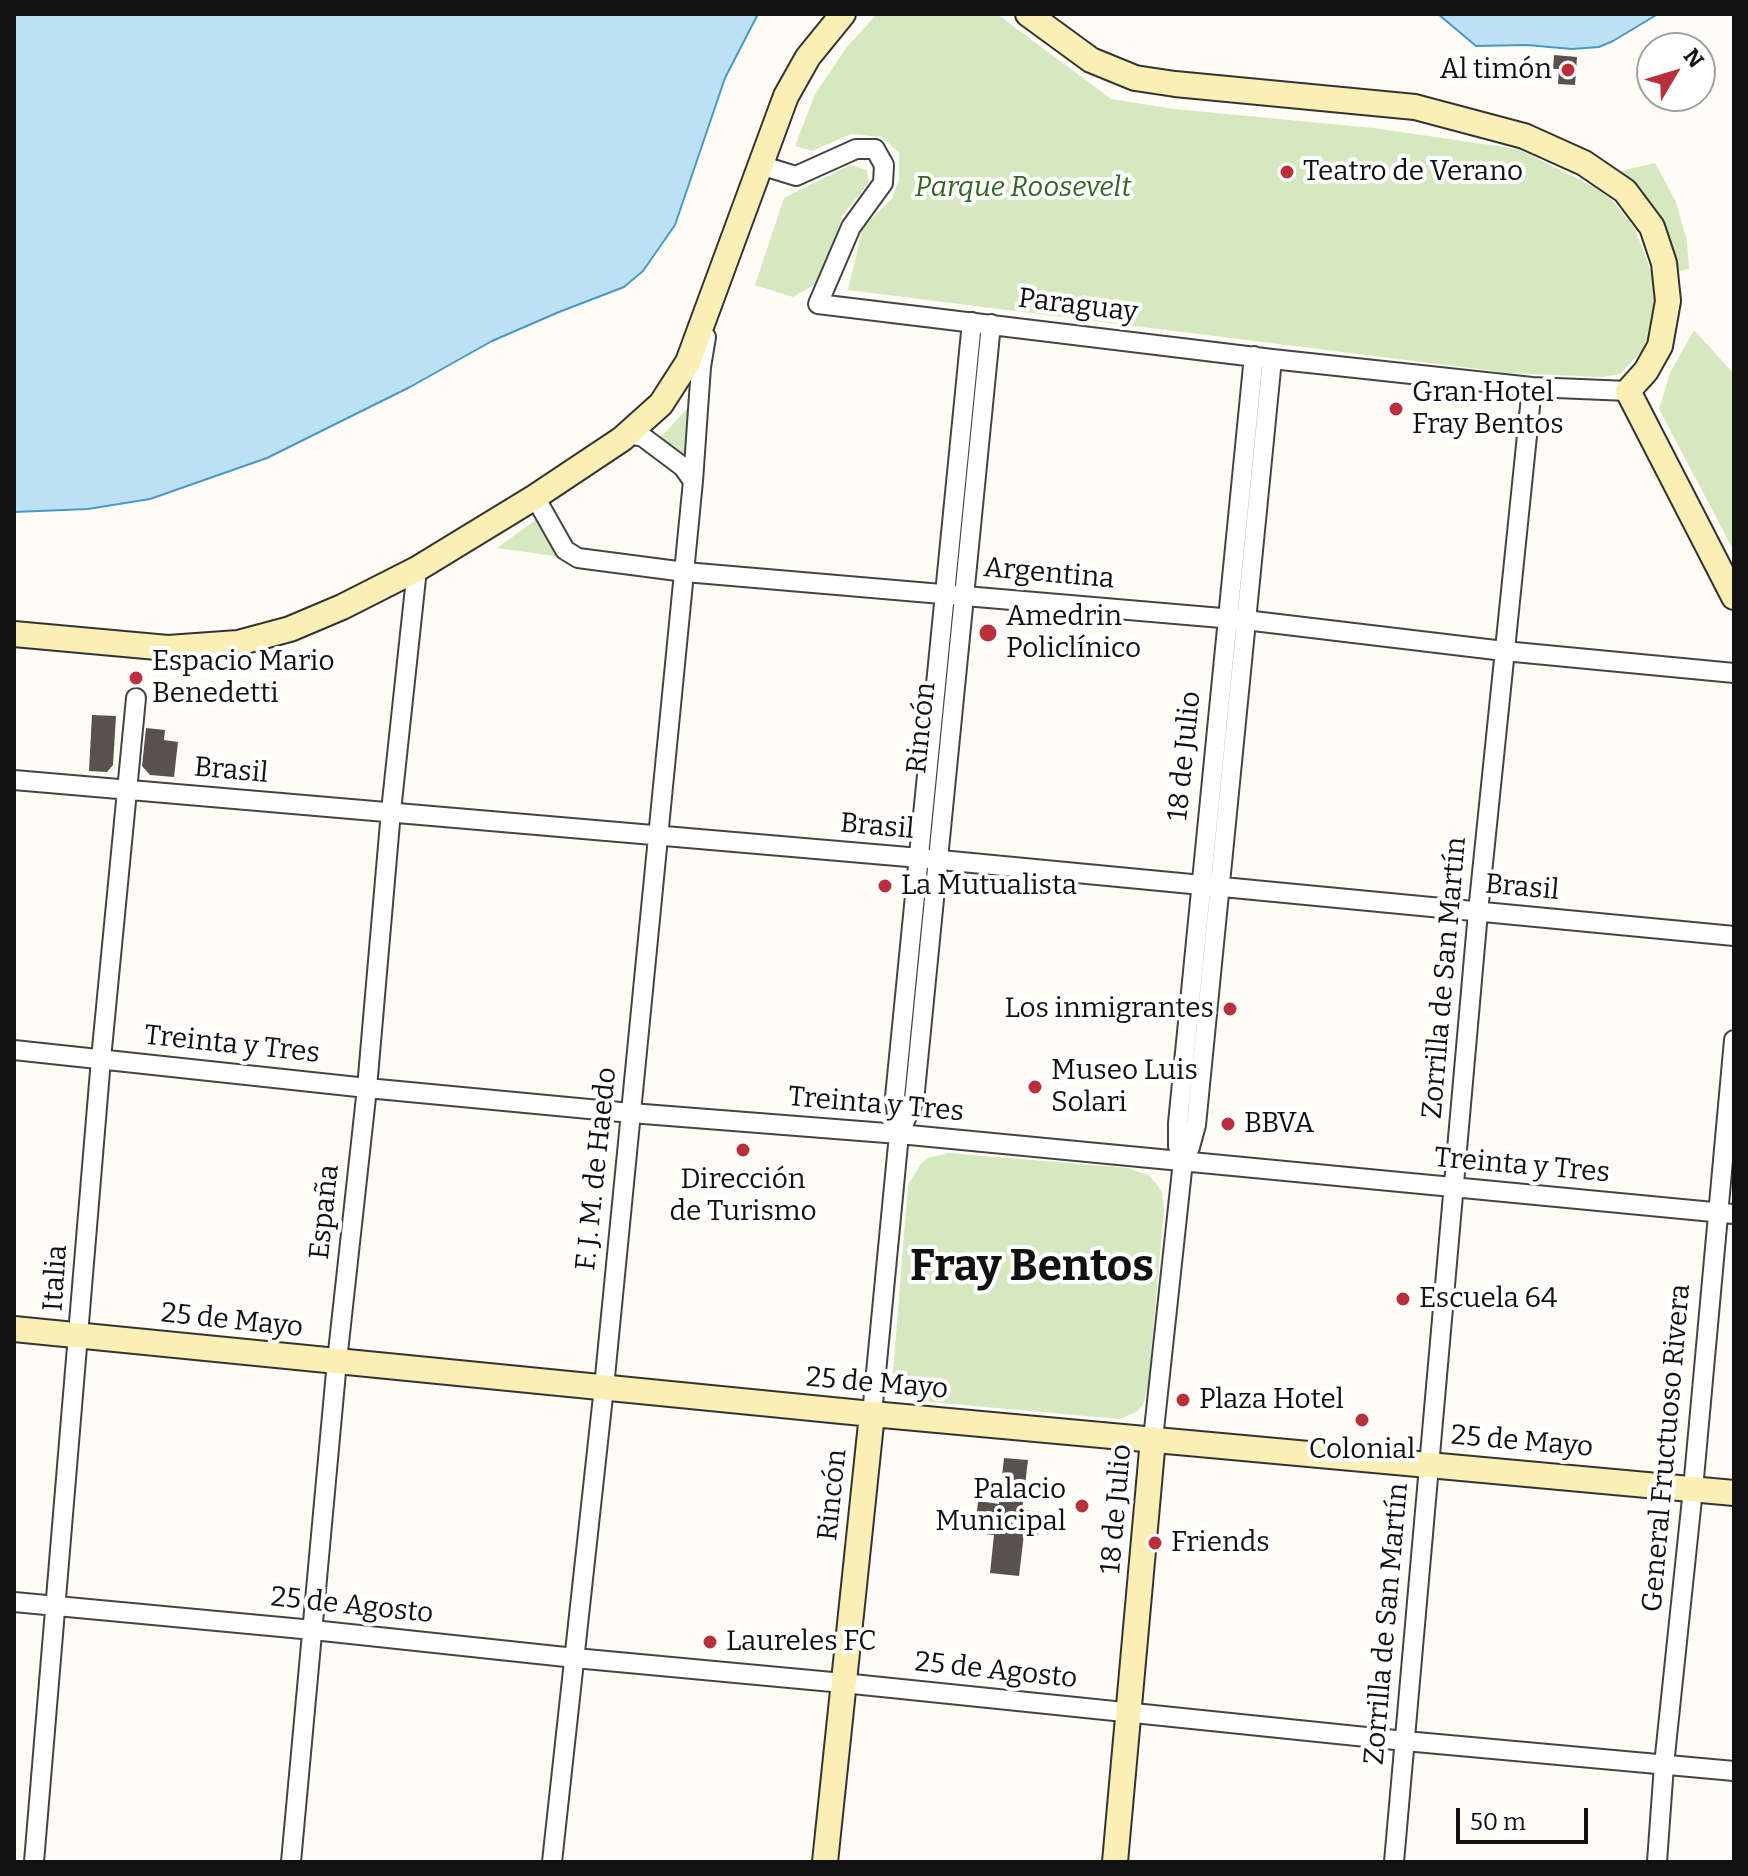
<!DOCTYPE html>
<html>
<head>
<meta charset="utf-8">
<style>
  body { margin:0 }
  #map { position:relative; width:1748px; height:1876px; overflow:hidden; background:#fefcf5; font-family:Bitter,serif }
  canvas { display:block }
  .frame { position:absolute; inset:0; border:16px solid #111; pointer-events:none }
  .north { position:absolute; left:1636px; top:32px; width:80px; height:80px; box-sizing:border-box; background:#fff; border:2px solid #a0a0a0; border-radius:50%; rotate:52deg; font-size:22px; font-weight:700; line-height:32px; text-align:center; color:#111 }
  .north::after { content:''; display:block; margin:auto; width:28px; height:36px; background:#ba2f3c; clip-path:polygon(50% 0,100% 100%,50% 72%,0 100%) }
  .scale { position:absolute; left:1456px; top:1808px; width:132px; height:36px; box-sizing:border-box; border:4px solid #111; border-top:0; padding-left:10px; font-size:24px; line-height:28px; white-space:nowrap; color:#111; -webkit-text-stroke:6px #fff; paint-order:stroke }
</style>
</head>
<body>
<div id="map">
<canvas width="1748" height="1876"></canvas>
<div class="frame"></div>
<div class="north">N</div>
<div class="scale">50 m</div>
</div>
<script>
const context = document.querySelector('canvas').getContext('2d');
context.lineJoin = 'round';
function paint(path, color) { context.fillStyle = color; context.fill(path, 'evenodd'); }
const toPath = rows => new Path2D(rows.map(r => 'M' + r).join(''));
function trace(path, color, width, dash) { context.strokeStyle = color; context.lineWidth = width; context.lineCap = dash ? 'butt' : 'round'; context.setLineDash(dash || []); context.stroke(path); }
function write(font, color, halo, rows, align = 'center') {
  context.font = font + ' Bitter,serif'; context.lineWidth = 8; context.setLineDash([]); context.textBaseline = 'middle'; context.strokeStyle = halo; context.fillStyle = color; for (const [text, x, y, turn = 0] of rows) {
    context.save(); context.translate(x, y); context.rotate((+turn || 0) * Math.PI / 180); context.textAlign = isNaN(turn) ? turn : align; if (halo) context.strokeText(text, 0, 0); context.fillText(text, 0, 0); context.restore();
  }
}
const green = toPath([
  [877,14,997,14,1111,99,1174,109,1373,128,1518,149,1594,187,1613,201,1635,229,1653,277,1657,305,1652,329,1641,352,1620,374,1602,377,1510,373,848,290,863,227,891,200,899,181,899,153,882,137,851,134,812,151,795,146,815,94,847,47],
  [1655,163,1676,202,1687,241,1689,269,1676,272,1616,172],
  [850,165,867,170,869,182,842,216,821,281,793,297,755,285,784,198],
  [1694,330,1734,374,1734,551,1659,409,1670,373],
  [688,408,689,410,686,461,658,440],
  [537,519,562,557,497,548],
  [948,1153,1128,1168,1148,1175,1155,1182,1162,1192,1164,1211,1148,1385,1143,1405,1136,1412,1119,1419,919,1401,899,1392,893,1373,908,1185,920,1165,928,1158]
]);
const water = toPath([
  [14,14,758,14,725,78,675,225,643,271,624,287,559,312,492,341,410,387,267,458,150,499,88,509,14,512,14,14],
  [1438,14,1658,14,1613,41,1599,47,1572,49,1527,45,1476,46,1438,14]
]);
const building = toPath([
  [1554,55,1577,57,1575,85,1558,84,1559,69,1553,69],
  [92,715,116,716,113,765,107,772,89,771],
  [146,728,165,730,164,740,178,742,174,777,150,775,142,766],
  [1004,1458,1028,1460,1022,1510,1041,1512,1038,1536,1024,1534,1019,1576,990,1573,994,1535,975,1533,978,1501,999,1504]
]);
const street = toPath([
  [760,165,796,176,856,149,875,149,884,165,883,183,851,227,818,304,1272,359,1532,387,1628,391],
  [693,481,701,367,706,337],
  [535,497,565,550,578,558,685,572,1245,620,1504,651,1734,673],
  [14,780,920,858,1734,936],
  [14,1050,367,1088,631,1113,899,1134,1734,1214],
  [899,1134,914,1101,991,324],
  [1183,1161,1178,1146,1178,1123,1254,356],
  [872,1414,899,1134,895,1097,972,322],
  [1153,1439,1183,1161,1190,1147,1196,1125,1272,359],
  [14,1602,313,1630,575,1658,843,1683,1405,1741,1734,1771],
  [34,1862,101,1059,136,698],
  [291,1862,337,1361,367,1088,391,811,417,569],
  [552,1862,604,1387,693,481,683,467,643,437,628,434],
  [1394,1862,1478,912,1532,387],
  [1657,1862,1664,1765,1693,1489,1734,1040]
]);
const secondary = toPath([
  [1028,14,1091,60,1135,78,1175,84,1415,107,1524,136,1584,163,1625,191,1652,227,1664,263,1668,301,1660,346,1646,371,1628,391,1734,597],
  [14,634,168,648,238,643,290,629,342,607,417,569,535,497,622,439,661,404,688,362,786,96,808,57,843,14],
  [14,1329,872,1414,1734,1493],
  [825,1862,872,1414],
  [1115,1862,1153,1439]
]);
const markers = [
  [1568,70,8,"#ba2f3c"],
  [1287,172,8,"#ba2f3c"],
  [1396,409,8,"#ba2f3c"],
  [988,633,10,"#ba2f3c"],
  [136,678,8,"#ba2f3c"],
  [885,886,8,"#ba2f3c"],
  [1230,1009,8,"#ba2f3c"],
  [1035,1087,8,"#ba2f3c"],
  [1228,1124,8,"#ba2f3c"],
  [743,1150,8,"#ba2f3c"],
  [1403,1299,8,"#ba2f3c"],
  [1183,1400,8,"#ba2f3c"],
  [1362,1420,8,"#ba2f3c"],
  [1082,1506,8,"#ba2f3c"],
  [1155,1543,8,"#ba2f3c"],
  [710,1642,8,"#ba2f3c"]
];
const poiNames = [
  ["Al timón",1552,70,"right"],
  ["Teatro de Verano",1303,172],
  ["Gran Hotel",1412,393],
  ["Fray Bentos",1412,425],
  ["Amedrin",1006,617],
  ["Policlínico",1006,649],
  ["Espacio Mario",152,662],
  ["Benedetti",152,694],
  ["La Mutualista",901,886],
  ["Los inmigrantes",1214,1009,"right"],
  ["Museo Luis",1051,1071],
  ["Solari",1051,1103],
  ["BBVA",1244,1124],
  ["Dirección",743,1180,"center"],
  ["de Turismo",743,1212,"center"],
  ["Escuela 64",1419,1299],
  ["Plaza Hotel",1199,1400],
  ["Colonial",1362,1450,"center"],
  ["Palacio",1066,1490,"right"],
  ["Municipal",1066,1522,"right"],
  ["Friends",1171,1543],
  ["Laureles FC",726,1642]
];
const parkNames = [
  ["Parque Roosevelt",1023,188]
];
const streetNames = [
  ["Paraguay",1078,306,7],
  ["Argentina",1049,574,5],
  ["Rincón",922,728,-84],
  ["18 de Julio",1185,756,-84],
  ["Brasil",231,771,5],
  ["Brasil",877,827,5],
  ["Brasil",1522,888,5],
  ["Zorrilla de San Martín",1445,978,-85],
  ["Treinta y Tres",232,1045,6],
  ["Treinta y Tres",876,1105,5],
  ["Treinta y Tres",1522,1166,5],
  ["F. J. M. de Haedo",597,1169,-84],
  ["España",325,1212,-84],
  ["Italia",56,1278,-86],
  ["25 de Mayo",232,1321,6],
  ["25 de Mayo",877,1384,5],
  ["25 de Mayo",1522,1442,5],
  ["General Fructuoso Rivera",1667,1448,-85],
  ["Rincón",833,1495,-84],
  ["18 de Julio",1117,1509,-85],
  ["25 de Agosto",352,1606,6],
  ["Zorrilla de San Martín",1387,1624,-85],
  ["25 de Agosto",996,1671,6]
];
const townNames = [
  ["Fray Bentos",1032,1268]
];
paint(green, '#d6e8bf');
paint(water, '#bce1f3');
trace(water, '#4799c6', 2);
paint(building, '#59514d');
trace(street, '#444', 22);
trace(secondary, '#333', 28);
trace(street, '#fff', 18);
trace(secondary, '#faefb4', 24);
for (const [x, y, r, color] of markers) { const dot = new Path2D(); dot.arc(x, y, r, 0, 2 * Math.PI); context.fillStyle = color; context.fill(dot); trace(dot, '#fff', 3); }
write('28px', '#111', '#fff', poiNames, 'left');
write('italic 28px', '#346623', '#fff', parkNames);
write('28px', '#111', '#fff', streetNames);
write('bold 44px', '#111', '#fff', townNames);
</script>
</body>
</html>
